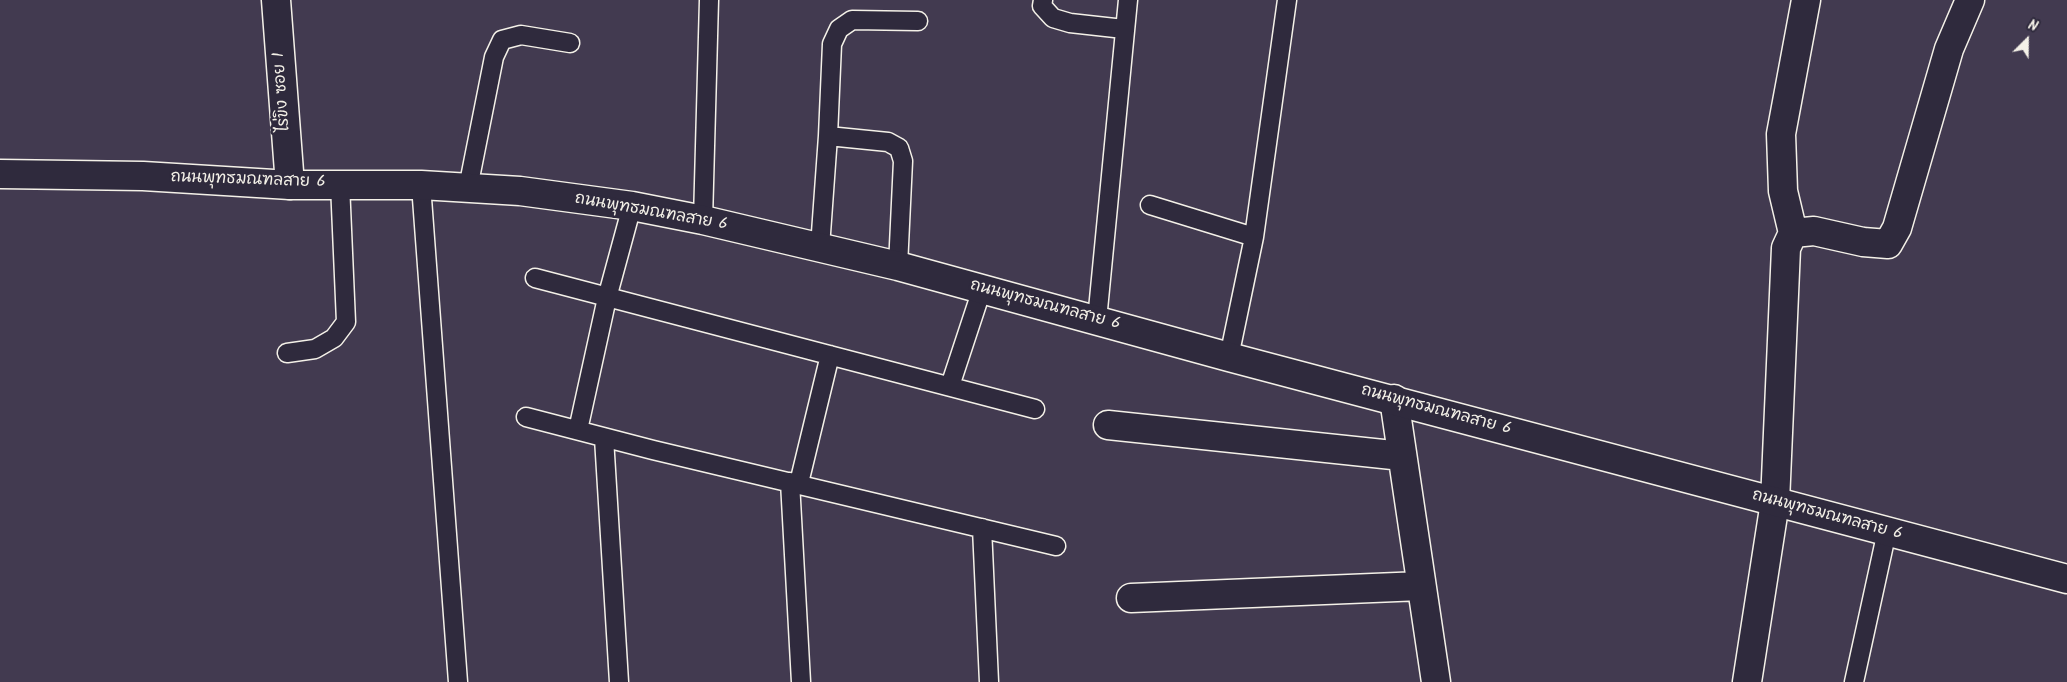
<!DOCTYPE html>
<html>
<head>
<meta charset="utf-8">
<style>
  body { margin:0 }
  #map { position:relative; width:2067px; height:682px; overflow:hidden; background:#423a50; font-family:Kalam,sans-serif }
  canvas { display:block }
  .north { position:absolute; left:2002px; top:15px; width:50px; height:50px; -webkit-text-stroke:4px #2f2a3d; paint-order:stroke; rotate:23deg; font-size:14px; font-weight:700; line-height:20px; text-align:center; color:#f4f1e8 }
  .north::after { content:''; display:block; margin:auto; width:18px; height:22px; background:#f4f1e8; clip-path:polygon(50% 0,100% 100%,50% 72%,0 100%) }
</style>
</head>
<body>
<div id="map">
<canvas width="2067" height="682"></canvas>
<div class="north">N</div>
</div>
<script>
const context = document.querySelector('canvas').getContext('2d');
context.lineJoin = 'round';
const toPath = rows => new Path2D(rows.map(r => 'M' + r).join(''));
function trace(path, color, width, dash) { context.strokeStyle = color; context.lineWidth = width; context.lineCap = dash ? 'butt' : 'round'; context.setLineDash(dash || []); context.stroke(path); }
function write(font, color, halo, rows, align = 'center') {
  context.font = font + ' Kalam,"Playpen Sans Thai",sans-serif'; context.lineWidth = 5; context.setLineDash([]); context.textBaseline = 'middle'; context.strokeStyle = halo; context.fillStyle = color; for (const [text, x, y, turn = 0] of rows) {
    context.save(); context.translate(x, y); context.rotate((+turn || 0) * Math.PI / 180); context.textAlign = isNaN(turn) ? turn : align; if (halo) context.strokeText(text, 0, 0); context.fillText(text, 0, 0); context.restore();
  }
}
const service = toPath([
  [1043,0,1042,6,1053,18,1070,23,1124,29],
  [828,136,888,142,899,148,903,161,898,266],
  [421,185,458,682],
  [468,188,494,57,502,40,521,35,570,43],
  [1150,205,1254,237],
  [703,220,709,0],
  [820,247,828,136,832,44,839,29,852,20,918,21],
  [535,278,1035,409],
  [1097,320,1128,0],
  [287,353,315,349,334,338,346,322,340,184],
  [1229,357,1254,237,1287,0],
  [950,386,982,289],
  [526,417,653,450,1056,546],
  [578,430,607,298,632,206],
  [604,438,619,682],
  [790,482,801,682],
  [799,483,830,355],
  [982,528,989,682],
  [1854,682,1887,531]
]);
const minor = toPath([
  [276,0,290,185],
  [1793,233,1783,191,1781,134,1806,0],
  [1394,399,1436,682],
  [1108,425,1402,456],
  [1131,598,1421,586],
  [1747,682,1775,502,1786,248,1793,233,1814,231,1863,242,1888,244,1897,228,1949,49,1970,0]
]);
const secondary = toPath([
  [0,174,143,176,290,185,421,185,520,191,632,206,703,220,898,266,1229,357,2067,579]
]);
const streetNames = [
  ["ไร่ขิง ซอย 1",283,92,-94],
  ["ถนนพุทธมณฑลสาย 6",248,181,2],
  ["ถนนพุทธมณฑลสาย 6",651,213,10],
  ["ถนนพุทธมณฑลสาย 6",1045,306,15],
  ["ถนนพุทธมณฑลสาย 6",1436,411,15],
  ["ถนนพุทธมณฑลสาย 6",1827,516,15]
];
trace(service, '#f4f1e8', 21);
trace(minor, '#f4f1e8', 31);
trace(secondary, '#f4f1e8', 31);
trace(service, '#2f2a3d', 18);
trace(minor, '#2f2a3d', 28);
trace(secondary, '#2f2a3d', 28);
write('16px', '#f4f1e8', '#2f2a3d', streetNames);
</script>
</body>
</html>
